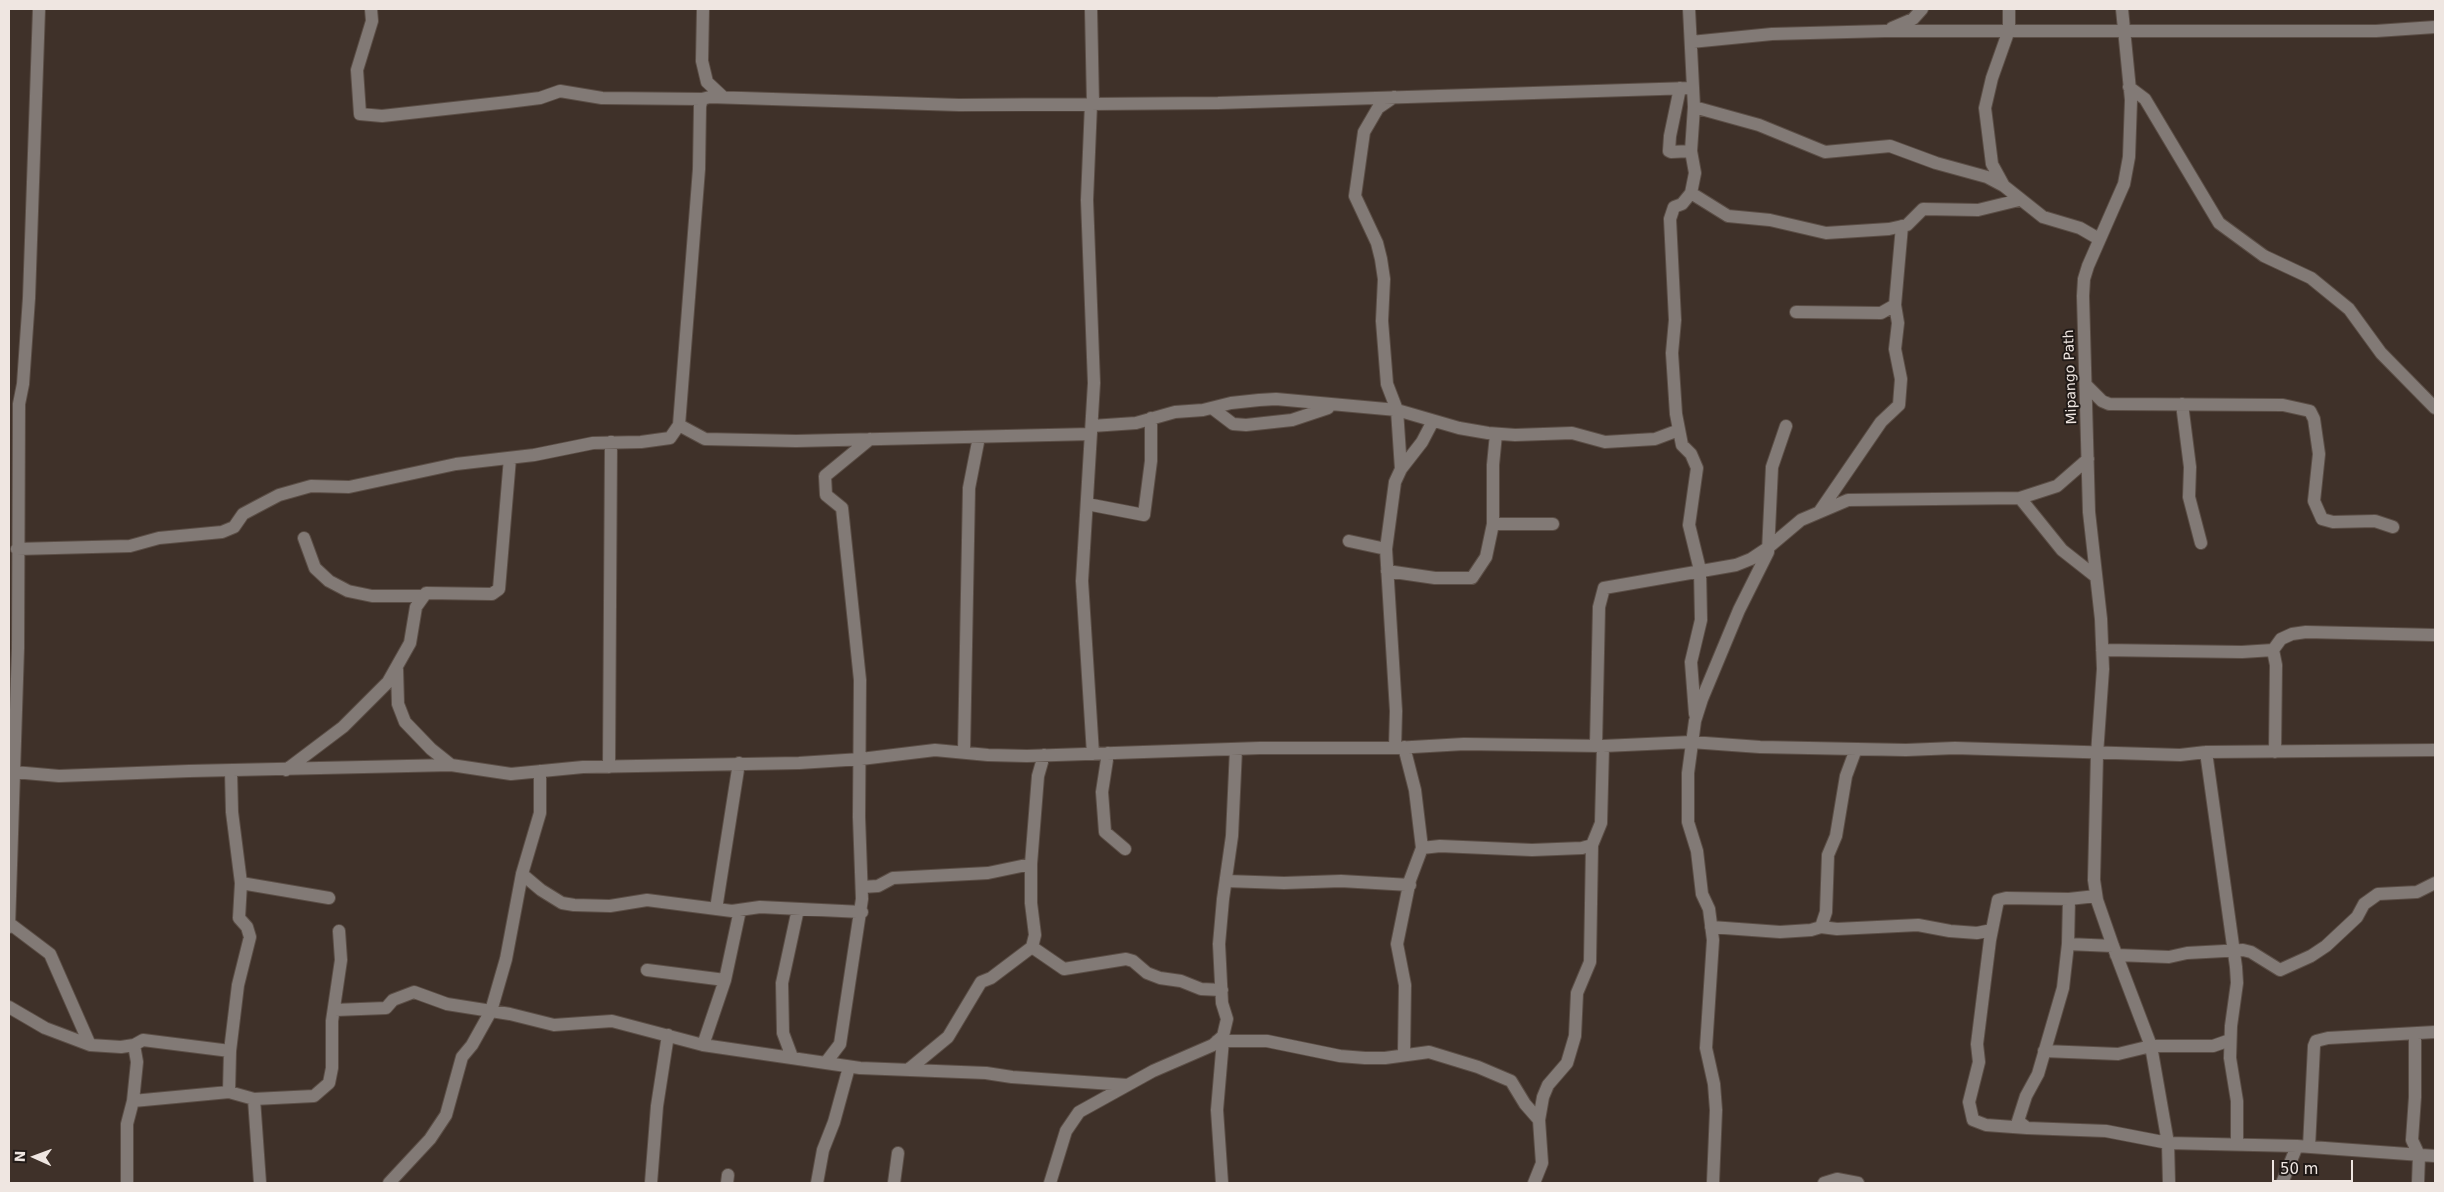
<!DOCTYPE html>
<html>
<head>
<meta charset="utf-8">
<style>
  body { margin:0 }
  #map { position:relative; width:2444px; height:1192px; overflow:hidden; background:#3f3129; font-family:"DejaVu Sans",sans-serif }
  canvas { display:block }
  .frame { position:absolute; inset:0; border:10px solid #efe6e1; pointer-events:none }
  .north { position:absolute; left:10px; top:1132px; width:50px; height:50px; -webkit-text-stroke:4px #211a17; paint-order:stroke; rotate:272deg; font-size:14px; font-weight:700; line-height:20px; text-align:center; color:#efe6e1 }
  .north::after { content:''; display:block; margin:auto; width:18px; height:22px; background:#efe6e1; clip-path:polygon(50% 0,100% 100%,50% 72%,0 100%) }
  .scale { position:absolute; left:2272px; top:1160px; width:81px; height:22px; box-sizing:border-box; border:2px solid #efe6e1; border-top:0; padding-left:6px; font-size:15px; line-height:18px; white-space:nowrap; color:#efe6e1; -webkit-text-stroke:4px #211a17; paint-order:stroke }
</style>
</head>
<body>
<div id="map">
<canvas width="2444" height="1192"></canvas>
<div class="frame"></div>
<div class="north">N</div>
<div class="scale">50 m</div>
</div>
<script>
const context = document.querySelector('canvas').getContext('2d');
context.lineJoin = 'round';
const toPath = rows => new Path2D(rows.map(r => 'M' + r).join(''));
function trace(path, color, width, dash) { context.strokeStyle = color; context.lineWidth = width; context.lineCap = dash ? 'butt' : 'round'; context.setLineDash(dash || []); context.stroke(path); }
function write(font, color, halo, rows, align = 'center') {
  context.font = font + ' "DejaVu Sans",sans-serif'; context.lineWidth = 4; context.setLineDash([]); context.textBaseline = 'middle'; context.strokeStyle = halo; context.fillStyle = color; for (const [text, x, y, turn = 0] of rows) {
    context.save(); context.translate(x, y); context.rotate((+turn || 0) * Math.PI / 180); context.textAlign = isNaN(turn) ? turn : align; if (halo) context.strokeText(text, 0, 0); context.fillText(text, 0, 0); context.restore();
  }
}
const minor = toPath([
  [371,9,372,21,357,70,360,114,382,116,508,102,540,98,560,91,602,98,702,99],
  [703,9,702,61,707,82,722,96],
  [1091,9,1093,104],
  [1689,9,1694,107,1691,151,1695,173,1691,193,1682,204,1674,207,1670,219,1675,320,1672,353,1676,414,1682,445,1691,454,1697,468,1689,525,1700,570,1701,620,1691,662,1695,714],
  [2122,9,2131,100,2129,157,2124,184,2088,266,2084,279,2083,296,2089,512,2101,619,2103,669,2097,754,2094,880,2097,900,2113,946,2151,1046,2168,1143,2169,1183],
  [1892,28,1913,19,1922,9],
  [1691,42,1772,34,1885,31,2376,31,2435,27],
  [2129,87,2145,99,2219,223,2264,256,2311,278,2349,309,2381,353,2435,408],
  [1680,88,1670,136,1669,151,1671,152,1691,151],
  [1394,97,1378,108,1364,132,1355,196,1377,243,1381,259,1384,279,1382,321,1387,384,1397,410,1459,428,1488,433,1515,435,1572,433,1605,442,1655,439,1679,430],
  [1091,104,1087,200,1094,383,1082,581,1093,754],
  [1694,107,1759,125,1825,152,1890,146,1936,163,1987,177,2004,186,2043,217,2080,228,2099,239],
  [2004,186,1992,164,1985,108,1992,78,2009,30,2009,9],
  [1691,193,1728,216,1770,220,1826,233,1889,229,1907,225,1923,209,1978,210,2019,200],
  [1796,312,1881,313,1895,305,1902,226],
  [2087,386,2102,401,2109,404,2283,405,2310,411,2314,419,2319,454,2314,501,2322,519,2333,522,2375,521,2393,527],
  [2182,404,2190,467,2189,497,2201,543],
  [1212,408,1233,424,1246,425,1292,420,1328,408],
  [679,425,705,439,796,441,1091,434],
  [1092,426,1136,423,1175,412,1203,410,1231,403,1259,400,1276,399,1397,410,1401,469],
  [2020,498,2062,550,2095,576],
  [1087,504,1144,515,1151,461,1151,418],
  [1820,511,1881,422,1899,405,1901,379,1895,349,1898,323,1895,305],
  [1493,524,1553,524],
  [304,538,315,568,329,581,348,591,372,596,422,596],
  [1349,541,1386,549],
  [17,549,130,546,159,538,222,532,234,527,243,514,258,506,279,495,311,486,349,487,456,464,534,455,593,443,641,442,670,438,679,425,699,169,700,106,702,99,710,97,959,105,1218,103,1691,88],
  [1387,571,1435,578,1472,578,1486,557,1493,524,1493,465,1496,434],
  [2102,650,2242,652,2273,650,2276,665,2275,752],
  [2273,650,2281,639,2292,634,2306,632,2435,635],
  [397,669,398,704,405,722,431,749,451,765],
  [1596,745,1599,607,1604,588,1736,565,1751,559,1769,547,1801,520,1848,500,2020,498,2057,486,2088,459],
  [1404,747,1415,790,1422,848],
  [1395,748,1396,711,1386,549,1395,482,1401,469,1422,442,1433,421],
  [964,752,969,488,979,437],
  [2206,752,2236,967,2237,983,2231,1026,2230,1058,2237,1101,2237,1144],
  [1108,753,1102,792,1105,832,1125,849],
  [609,767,611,442],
  [286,770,343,727,388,682,410,643,416,607,426,593,492,594,499,589,510,458],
  [231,771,232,812,241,883,329,898],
  [14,772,59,776,189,771,451,765,511,774,583,767,799,763,861,759,935,750,988,755,1027,756,1260,748,1395,748,1464,744,1603,746,1691,742,1760,747,1906,750,1955,748,2180,755,2206,752,2435,750],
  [522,874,541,890,562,903,574,905,610,906,647,900,732,911,760,907,862,912],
  [1226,881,1284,883,1341,881,1410,885],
  [862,887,878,886,893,878,988,873,1031,864],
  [716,909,739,763],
  [9,923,50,954,90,1045],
  [9,927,18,648,19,404,23,384,29,298,39,9],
  [1711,927,1780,932,1811,930,1821,927,1826,912,1828,855,1836,836,1846,776,1856,749],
  [1821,927,1837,929,1918,925,1950,931,1977,933,1992,930],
  [2068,944,2069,899],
  [2113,946,2068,944,2063,988,2038,1074,2026,1096,2018,1121,2027,1128,2106,1131,2168,1143,2297,1146,2435,1156],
  [1032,947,1064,969,1126,959,1133,961,1147,973,1160,978,1181,981,1201,989,1222,990],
  [2116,955,2169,957,2187,953,2243,950,2251,952,2280,970,2311,956,2326,946,2357,917,2364,904,2378,894,2417,892,2435,883],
  [647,970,725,980],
  [9,1007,45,1028,90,1045,121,1047,134,1045,143,1040,230,1051],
  [335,1010,386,1008,393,1000,414,992,447,1004,510,1014,554,1025,612,1021,703,1045,860,1068,986,1073,1012,1077,1127,1085],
  [2415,1034,2415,1097,2412,1140,2419,1155,2418,1183],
  [1217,1041,1267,1041,1340,1056,1365,1058,1385,1058,1429,1052,1478,1067,1511,1081,1525,1104,1539,1120],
  [703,1045,725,980,740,910],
  [2044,1051,2118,1054,2151,1046,2213,1046,2230,1040],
  [1404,1054,1405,985,1397,944,1410,880,1422,848,1440,846,1532,850,1582,848,1592,845,1601,823,1603,746],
  [792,1057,783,1033,782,983,798,909],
  [827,1061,840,1044,862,899,859,817,860,680,842,508,826,495,825,476,870,439],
  [908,1070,948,1037,981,982,991,978,1032,947,1035,935,1031,903,1031,864,1038,776,1044,755],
  [229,1092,230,1051,238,985,250,937,247,927,239,918,241,883],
  [254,1099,314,1096,329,1083,332,1068,332,1021,341,960,339,931],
  [133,1101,229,1092,254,1099,260,1183],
  [2027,1128,1986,1125,1973,1120,1969,1102,1979,1062,1977,1044,1990,940,1998,900,2006,898,2069,899,2096,896],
  [2309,1147,2314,1046,2316,1041,2328,1038,2435,1032],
  [127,1183,127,1124,133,1101,137,1062,134,1045],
  [389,1183,430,1139,446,1115,462,1057,472,1045,491,1011,506,959,522,874,540,813,540,771],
  [651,1183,657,1106,668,1035],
  [727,1183,728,1175],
  [817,1183,823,1150,834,1122,849,1067],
  [894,1183,898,1153],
  [1050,1183,1066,1131,1079,1112,1153,1071,1213,1045,1223,1036,1227,1019,1222,1003,1219,944,1223,899,1232,836,1236,749],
  [1222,1183,1217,1110,1223,1040],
  [1534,1183,1542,1163,1539,1120,1543,1097,1548,1085,1567,1063,1575,1036,1577,993,1590,962,1592,845],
  [1713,1183,1716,1110,1714,1084,1706,1048,1713,940,1709,909,1702,894,1697,851,1688,822,1688,773,1695,721,1702,699,1739,610,1768,552,1772,467,1786,426],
  [1824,1183,1837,1179,1858,1183],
  [2282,1183,2297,1146]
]);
const streetNames = [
  ["Mipango Path",2071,377,-92]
];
trace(minor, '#5b4e46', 14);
trace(minor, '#827a76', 12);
write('14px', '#efe6e1', '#211a17', streetNames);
</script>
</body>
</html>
